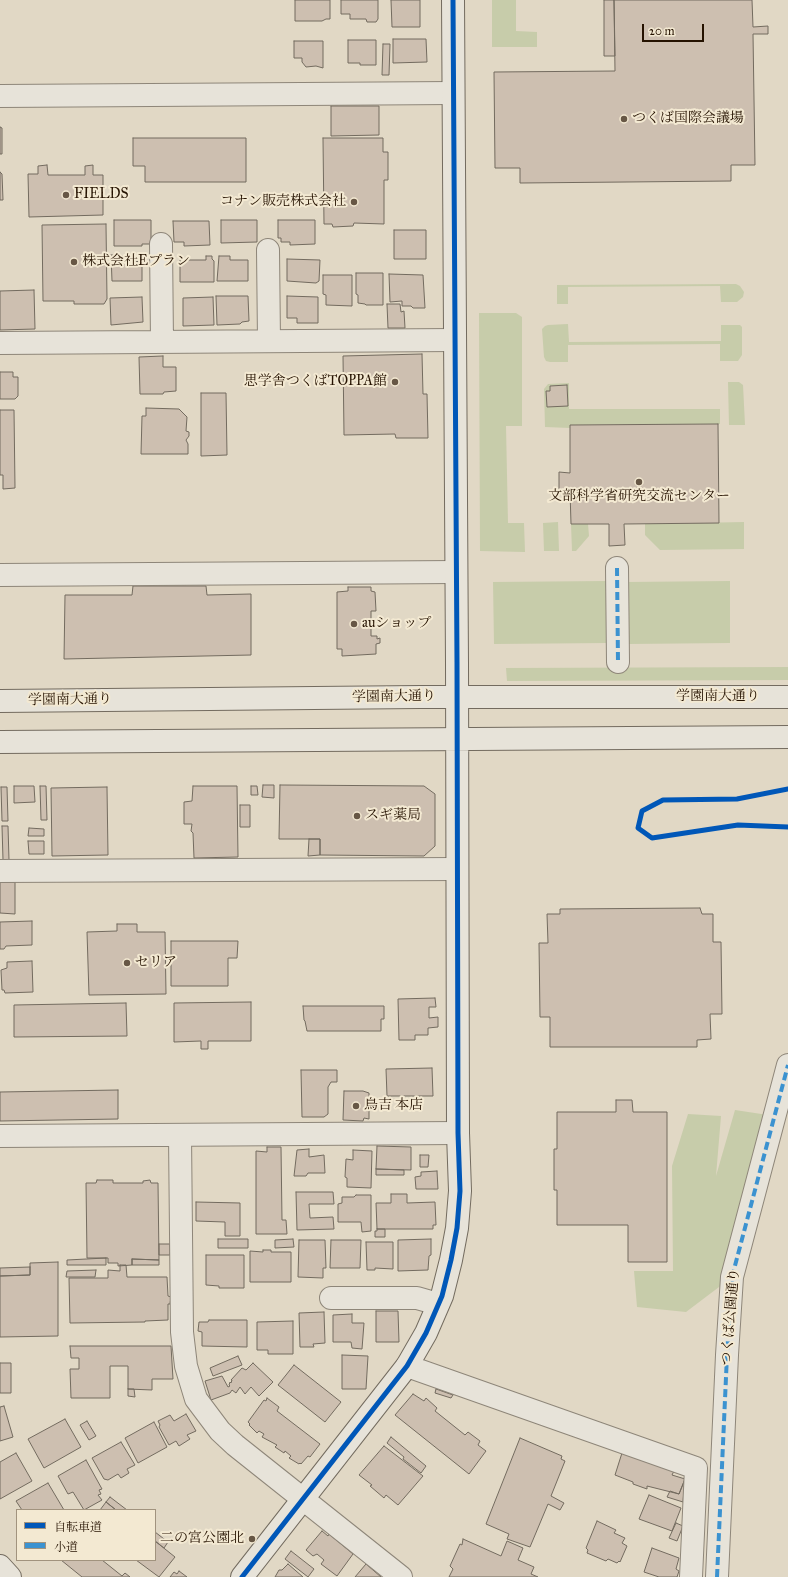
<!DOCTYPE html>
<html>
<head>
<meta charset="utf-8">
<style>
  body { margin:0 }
  #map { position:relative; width:788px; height:1577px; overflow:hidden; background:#e1d8c5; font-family:"IM FELL Great Primer","Noto Serif JP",serif }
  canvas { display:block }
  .legend { position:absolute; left:16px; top:1509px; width:140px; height:52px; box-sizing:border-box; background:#f3e9d2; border:1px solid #a1937e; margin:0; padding:5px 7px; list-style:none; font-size:12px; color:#251200 }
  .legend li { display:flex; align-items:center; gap:8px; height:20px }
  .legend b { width:20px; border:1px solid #a1937e }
  .scale { position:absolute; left:642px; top:24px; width:62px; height:18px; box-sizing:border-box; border:2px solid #251200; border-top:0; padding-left:5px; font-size:12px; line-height:14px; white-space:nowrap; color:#251200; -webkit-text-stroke:3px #f3e9d2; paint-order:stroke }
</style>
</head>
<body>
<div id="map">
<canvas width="788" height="1577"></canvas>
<ul class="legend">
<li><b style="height:5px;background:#0057b8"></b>自転車道</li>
<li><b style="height:5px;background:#3b92d0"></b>小道</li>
</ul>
<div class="scale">20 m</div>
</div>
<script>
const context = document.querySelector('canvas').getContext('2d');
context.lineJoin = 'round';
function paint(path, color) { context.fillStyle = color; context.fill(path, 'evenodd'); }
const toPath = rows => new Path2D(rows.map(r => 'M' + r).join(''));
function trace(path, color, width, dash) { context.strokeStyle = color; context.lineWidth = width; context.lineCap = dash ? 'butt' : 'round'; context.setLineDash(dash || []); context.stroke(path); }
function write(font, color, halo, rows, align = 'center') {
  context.font = font + ' "IM FELL Great Primer","Noto Serif JP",serif'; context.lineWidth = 4; context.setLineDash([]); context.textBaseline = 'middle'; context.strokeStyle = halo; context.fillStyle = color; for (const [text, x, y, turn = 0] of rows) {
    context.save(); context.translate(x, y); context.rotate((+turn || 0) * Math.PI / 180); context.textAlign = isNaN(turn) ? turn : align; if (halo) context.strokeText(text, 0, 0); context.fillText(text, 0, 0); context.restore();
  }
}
const green = toPath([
  [492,0,516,0,516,31,537,32,537,47,492,47],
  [736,284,740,286,744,292,743,297,737,302,721,302,720,286,568,287,568,304,557,304,557,285],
  [479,313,516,313,522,317,522,426,506,426,508,523,524,523,525,552,480,551],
  [568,324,569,342,721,341,721,325,740,325,742,327,742,355,738,361,720,361,720,344,568,345,568,362,550,362,546,361,544,357,542,329,545,326,548,325],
  [728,382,739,382,743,385,745,425,729,425],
  [569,383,569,409,720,409,720,424,570,425,570,428,545,427,544,389,548,384],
  [558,522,559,551,544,551,543,523],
  [744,522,744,549,660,550,645,535,645,524],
  [571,524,588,524,589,536,576,551,572,551],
  [606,581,607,643,494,644,493,582],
  [730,581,730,643,628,644,627,582],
  [788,667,788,680,507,681,506,668],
  [735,1110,768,1115,723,1284,686,1312,637,1307,634,1271,673,1271,672,1166,688,1114,721,1116,716,1176]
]);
const building = toPath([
  [295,0,330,0,330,19,326,19,322,21,295,21,295,0],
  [341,0,378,0,378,19,376,22,367,22,366,19,350,19,350,14,341,14,341,0],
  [391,0,420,0,420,27,392,27,391,0],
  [604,0,614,0,615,56,604,56,604,0],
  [614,0,752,0,753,27,768,26,768,34,753,34,755,165,731,165,731,181,520,183,520,168,495,168,494,72,615,71,614,0],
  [393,39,426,39,427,62,393,63,393,39],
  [348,40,376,40,376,65,360,65,360,63,348,63,348,40],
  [294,41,323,41,323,68,316,66,306,67,302,62,302,58,294,58,294,41],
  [383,44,390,44,389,75,382,75,383,44],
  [331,106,379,106,379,135,331,136,331,106],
  [0,127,2,128,2,154,0,154,0,127],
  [133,138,246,138,246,182,145,182,145,166,133,166,133,138],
  [323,138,383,138,383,152,388,152,388,180,384,180,384,224,354,223,353,226,333,227,332,224,324,224,323,138],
  [47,165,48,175,85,175,85,166,93,165,93,175,103,175,103,215,29,217,28,174,38,174,38,166,47,165],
  [0,172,2,174,3,200,0,200,0,172],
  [114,220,151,220,151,244,142,244,142,246,114,246,114,220],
  [221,220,257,220,257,242,221,243,221,220],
  [278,220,315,220,315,244,290,245,290,242,281,242,281,238,278,238,278,220],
  [173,221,209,221,210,245,184,246,184,242,174,242,173,221],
  [106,224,107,299,104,304,74,304,74,301,43,301,42,225,106,224],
  [394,230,426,230,426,259,394,259,394,230],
  [111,255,133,256,133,262,142,261,142,281,112,281,111,255],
  [206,256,212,256,212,259,214,261,214,282,180,282,180,260,206,260,206,256],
  [219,256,230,256,230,260,248,260,248,281,217,281,219,256],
  [287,259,320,260,319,281,316,283,287,281,287,259],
  [356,273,383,273,383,305,366,305,365,304,358,303,358,295,356,294,356,273],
  [389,274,423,275,425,308,413,308,411,306,402,306,402,301,390,302,389,274],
  [323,275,352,275,352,306,326,305,326,295,323,294,323,275],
  [34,290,35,329,0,330,0,291,34,290],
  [216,296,248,296,249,321,242,322,240,324,217,325,216,296],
  [287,296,318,297,318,323,297,323,297,318,287,318,287,296],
  [142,297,143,322,111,325,110,298,142,297],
  [213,297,214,325,183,326,183,298,213,297],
  [387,304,400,304,401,312,404,311,405,328,388,328,387,304],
  [422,354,423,394,427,394,428,438,396,438,395,434,344,435,343,356,422,354],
  [163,356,163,367,176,367,176,391,164,392,163,394,140,394,139,357,163,356],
  [0,372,13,372,13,377,18,377,18,396,15,399,0,399,0,372],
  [567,385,568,406,547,407,546,391,550,391,550,386,567,385],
  [201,393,226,393,227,455,201,456,201,393],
  [146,408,179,409,187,417,186,431,189,432,189,436,186,440,188,444,188,454,141,454,142,416,146,416,146,408],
  [0,410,14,410,15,488,3,489,3,475,0,475,0,410],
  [718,424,719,523,624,524,625,545,609,546,609,524,571,524,570,491,559,491,559,472,570,473,570,425,718,424],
  [133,586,206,586,207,595,251,594,251,655,64,659,65,595,132,595,133,586],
  [348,587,371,587,371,591,375,592,376,611,371,611,371,636,377,636,377,639,380,638,380,643,376,644,376,654,342,656,342,649,337,649,337,592,348,591,348,587],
  [263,785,274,785,274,798,262,797,263,785],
  [280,785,424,786,435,794,435,846,424,856,320,855,320,839,279,839,280,785],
  [14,786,34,786,35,802,14,803,14,786],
  [40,786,46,786,47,820,41,820,40,786],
  [193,786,237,786,238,857,194,858,193,833,191,831,192,824,184,824,184,802,192,801,193,786],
  [251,786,257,786,258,795,251,795,251,786],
  [1,787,7,787,8,821,2,821,1,787],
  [107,787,108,855,52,856,51,788,107,787],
  [240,805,250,805,250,827,240,827,240,805],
  [2,826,8,826,9,860,3,860,2,826],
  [29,828,44,829,44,836,28,836,29,828],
  [309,839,320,839,320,855,308,856,309,839],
  [28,841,44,841,44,854,29,854,28,841],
  [0,882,15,882,15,914,0,913,0,882],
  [700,908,702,914,713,914,713,942,721,942,722,1014,710,1014,711,1039,697,1040,697,1047,550,1047,550,1017,540,1017,539,943,548,943,547,914,560,914,560,909,700,908],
  [32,921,32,945,6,946,4,949,0,949,0,922,32,921],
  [117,924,137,924,137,932,165,932,166,994,89,995,87,932,117,931,117,924],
  [171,941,238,941,237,958,228,958,228,986,171,986,171,941],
  [32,961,33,992,5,993,4,990,2,990,1,970,7,968,7,962,32,961],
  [435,998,436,1007,429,1007,429,1018,438,1017,438,1027,428,1028,428,1035,415,1035,415,1040,399,1040,398,999,435,998],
  [251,1002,251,1041,208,1041,208,1049,201,1049,201,1041,174,1042,174,1003,251,1002],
  [126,1003,127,1036,14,1037,14,1005,126,1003],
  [303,1006,384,1006,384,1019,381,1019,381,1031,307,1031,305,1021,304,1020,303,1006],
  [432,1068,433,1096,387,1096,386,1069,432,1068],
  [301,1070,337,1070,337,1082,331,1082,328,1087,328,1114,324,1117,302,1117,301,1070],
  [118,1090,118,1119,0,1121,0,1092,118,1090],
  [344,1091,363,1091,369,1093,369,1119,364,1118,363,1121,343,1120,344,1091],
  [616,1100,632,1100,633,1112,667,1112,667,1262,628,1262,628,1225,557,1225,557,1190,554,1190,554,1149,557,1149,557,1112,616,1112,616,1100],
  [377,1146,411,1147,411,1170,376,1169,377,1146],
  [267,1147,281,1147,282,1220,286,1220,287,1234,256,1234,256,1151,267,1152,267,1147],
  [309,1149,309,1157,324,1155,325,1173,308,1173,306,1176,294,1176,297,1150,309,1149],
  [353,1150,372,1151,371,1188,347,1187,347,1178,345,1177,346,1159,353,1160,353,1150],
  [420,1155,429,1155,428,1167,420,1167,420,1155],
  [376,1169,404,1170,404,1175,376,1175,376,1169],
  [437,1171,438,1189,416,1189,415,1177,421,1176,421,1172,437,1171],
  [97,1180,113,1180,113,1183,143,1183,143,1181,150,1180,151,1183,158,1183,159,1260,132,1259,132,1265,118,1266,118,1263,108,1263,108,1258,87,1258,86,1183,96,1183,97,1180],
  [296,1192,333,1192,334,1204,309,1204,310,1218,333,1217,334,1229,297,1230,296,1192],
  [391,1194,407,1194,407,1203,435,1202,436,1225,433,1225,433,1229,377,1229,376,1203,391,1203,391,1194],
  [356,1195,371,1195,371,1231,362,1232,361,1222,338,1222,338,1204,342,1203,342,1197,354,1197,356,1195],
  [196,1202,240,1203,240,1236,225,1236,225,1222,196,1221,196,1202],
  [377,1229,385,1229,385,1237,375,1237,375,1231,377,1231,377,1229],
  [218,1239,248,1239,248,1248,218,1248,218,1239],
  [293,1239,294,1247,275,1248,275,1240,293,1239],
  [431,1239,431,1255,429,1256,428,1270,398,1271,398,1240,431,1239],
  [299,1240,325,1240,326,1268,323,1268,323,1278,298,1277,299,1240],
  [331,1240,361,1240,360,1268,330,1268,331,1240],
  [366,1242,393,1242,393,1269,375,1268,375,1270,367,1270,366,1242],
  [159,1244,170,1244,170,1255,159,1255,159,1244],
  [263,1250,271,1250,271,1252,291,1252,291,1282,250,1282,250,1251,263,1252,263,1250],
  [206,1255,244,1255,244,1288,219,1288,219,1286,206,1285,206,1255],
  [106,1258,106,1265,67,1265,67,1260,106,1258],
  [132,1259,159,1260,159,1265,132,1265,132,1259],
  [58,1262,58,1336,0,1337,0,1276,30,1275,30,1263,58,1262],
  [120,1265,126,1265,127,1277,167,1277,168,1296,171,1297,170,1304,168,1304,168,1320,145,1321,145,1322,70,1323,69,1278,108,1278,108,1270,120,1271,120,1265],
  [30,1267,30,1275,0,1276,0,1268,30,1267],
  [96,1270,95,1277,66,1277,67,1271,96,1270],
  [376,1311,398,1311,399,1342,376,1342,376,1311],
  [324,1312,325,1343,313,1344,314,1347,300,1347,299,1313,324,1312],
  [352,1314,352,1323,364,1323,362,1349,352,1348,351,1342,333,1342,333,1315,352,1314],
  [209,1320,247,1320,247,1347,202,1346,202,1332,198,1331,199,1322,208,1322,209,1320],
  [293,1321,293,1354,268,1354,268,1350,257,1350,257,1322,293,1321],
  [70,1346,171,1346,173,1379,152,1379,152,1390,128,1389,128,1366,110,1366,110,1398,71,1398,70,1369,79,1369,79,1358,71,1358,70,1346],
  [342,1355,368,1356,366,1389,342,1389,342,1355],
  [238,1356,242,1365,213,1376,210,1368,238,1356],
  [0,1363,11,1363,11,1393,0,1393,0,1363],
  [253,1363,273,1382,259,1396,251,1387,245,1394,240,1387,236,1393,232,1390,230,1393,211,1400,205,1381,222,1376,228,1387,230,1386,229,1385,230,1382,231,1383,232,1380,231,1380,242,1368,246,1370,253,1363],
  [294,1365,341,1402,325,1422,278,1385,294,1365],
  [128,1389,134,1389,135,1397,128,1396,128,1389],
  [436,1389,453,1395,451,1398,435,1393,436,1389],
  [413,1394,424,1401,426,1398,437,1408,435,1411,465,1435,468,1432,480,1441,478,1445,486,1451,469,1474,395,1415,413,1394],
  [267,1398,279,1407,277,1411,320,1444,310,1457,308,1456,301,1464,300,1463,299,1464,289,1458,291,1456,285,1451,284,1453,275,1447,277,1445,262,1437,264,1434,259,1431,257,1433,249,1425,250,1424,248,1422,264,1400,266,1401,267,1398],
  [4,1406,13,1437,0,1441,0,1407,4,1406],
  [186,1414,196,1431,187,1435,190,1439,179,1446,176,1441,169,1445,159,1427,160,1425,158,1421,170,1415,174,1421,186,1414],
  [65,1419,81,1447,44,1468,28,1439,65,1419],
  [87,1421,96,1436,89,1440,80,1425,87,1421],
  [154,1422,167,1447,138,1463,125,1438,154,1422],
  [391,1437,426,1466,421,1473,403,1459,404,1457,387,1443,391,1437],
  [520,1438,562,1456,561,1459,565,1461,551,1496,564,1503,560,1510,548,1504,530,1547,507,1539,509,1534,486,1524,520,1438],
  [121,1442,135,1465,127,1469,129,1473,121,1478,118,1474,108,1480,104,1479,92,1458,121,1442],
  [384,1446,423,1476,398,1505,386,1495,384,1498,370,1486,372,1485,359,1475,384,1446],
  [16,1453,32,1481,0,1499,0,1462,16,1453],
  [622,1453,674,1471,672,1475,685,1479,679,1494,647,1486,647,1489,633,1484,633,1482,615,1475,622,1453],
  [86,1460,102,1489,99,1490,101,1494,98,1495,102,1500,84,1510,73,1492,68,1494,58,1476,86,1460],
  [685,1479,683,1502,667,1497,670,1491,679,1494,685,1479],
  [48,1483,64,1510,22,1510,16,1501,48,1483],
  [649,1495,681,1508,672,1531,639,1519,649,1495],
  [110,1497,127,1510,116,1510,106,1502,110,1497],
  [106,1502,116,1510,100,1510,106,1502],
  [597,1521,616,1530,614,1533,625,1538,622,1543,627,1546,620,1562,619,1561,617,1563,608,1559,606,1561,587,1553,588,1550,586,1548,597,1521],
  [676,1523,683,1526,677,1541,669,1538,676,1523],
  [322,1531,328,1536,329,1534,353,1554,337,1576,321,1564,324,1560,317,1554,313,1556,306,1550,322,1531],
  [155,1532,168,1542,164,1548,155,1541,155,1532],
  [463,1539,501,1556,507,1541,523,1548,518,1560,534,1567,531,1574,538,1577,449,1577,453,1569,450,1566,460,1544,462,1545,463,1539],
  [155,1541,175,1557,159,1577,136,1560,155,1560,155,1541],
  [652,1548,679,1558,676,1569,679,1571,677,1577,659,1577,644,1572,652,1548],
  [291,1551,314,1569,308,1577,285,1559,291,1551],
  [61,1560,102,1560,122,1576,125,1573,130,1577,82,1577,61,1560],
  [288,1564,303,1577,275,1577,279,1570,282,1570,288,1564],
  [366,1564,381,1577,355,1577,366,1564],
  [179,1571,187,1577,170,1577,174,1572,177,1574,179,1571]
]);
const street = toPath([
  [0,96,453,93],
  [161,244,162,342],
  [268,250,269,341],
  [0,343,454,340],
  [617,568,618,662],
  [0,575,456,572],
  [0,871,457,869],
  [180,1135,182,1332,186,1366,196,1399,220,1431,235,1445,401,1577],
  [0,1136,458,1133],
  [331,1298,417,1298,438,1304],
  [407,1366,696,1468,691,1577],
  [717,1577,727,1355,732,1277,788,1065]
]);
const secondary = toPath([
  [0,701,419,697,788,697],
  [0,742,788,737],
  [0,1566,10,1577],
  [242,1577,407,1366,426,1333,442,1296,451,1260,457,1228,460,1191,458,1133,457,662,453,0]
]);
const quiet = toPath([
  [617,568,618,662],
  [717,1577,727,1355,732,1277,788,1065]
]);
const cycleway = toPath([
  [788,789,737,799,663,800,642,811,638,828,652,838,738,825,788,827],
  [242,1577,407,1366,426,1333,442,1296,451,1260,457,1228,460,1191,458,1133,457,662,453,0]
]);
const markers = [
  [624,119,4,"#675745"],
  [66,195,4,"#675745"],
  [354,202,4,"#675745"],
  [74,262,4,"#675745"],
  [395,382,4,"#675745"],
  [639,482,4,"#675745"],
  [354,624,4,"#675745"],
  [357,816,4,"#675745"],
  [127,963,4,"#675745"],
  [356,1106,4,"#675745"],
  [252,1539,4,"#675745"]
];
const poiNames = [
  ["つくば国際会議場",632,119],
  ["FIELDS",74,195],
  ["コナン販売株式会社",346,202,"right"],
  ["株式会社Eプラン",82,262],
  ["思学舎つくばTOPPA館",387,382,"right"],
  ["文部科学省研究交流センター",639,497,"center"],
  ["auショップ",362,624],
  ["スギ薬局",365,816],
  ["セリア",135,963],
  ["鳥吉 本店",364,1106],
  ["二の宮公園北",244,1539,"right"]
];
const streetNames = [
  ["学園南大通り",394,697,-1],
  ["学園南大通り",718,697],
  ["学園南大通り",70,700,-1],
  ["つくば公園通り",731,1317,-85]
];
paint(green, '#c7ccaa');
paint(building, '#cdbfb0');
trace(building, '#736b5f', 1);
trace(street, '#8e8679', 24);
trace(secondary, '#736b5f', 24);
trace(street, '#e7e3d9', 22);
trace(secondary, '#e7e3d9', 22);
trace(quiet, '#3b92d0', 4, [8, 4]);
trace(cycleway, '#0057b8', 5);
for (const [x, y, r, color] of markers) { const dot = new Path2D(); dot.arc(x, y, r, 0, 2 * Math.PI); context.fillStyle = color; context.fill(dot); trace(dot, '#f3e9d2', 1.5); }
write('14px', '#251200', '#f3e9d2', poiNames, 'left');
write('14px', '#251200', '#f3e9d2', streetNames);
</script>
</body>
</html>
